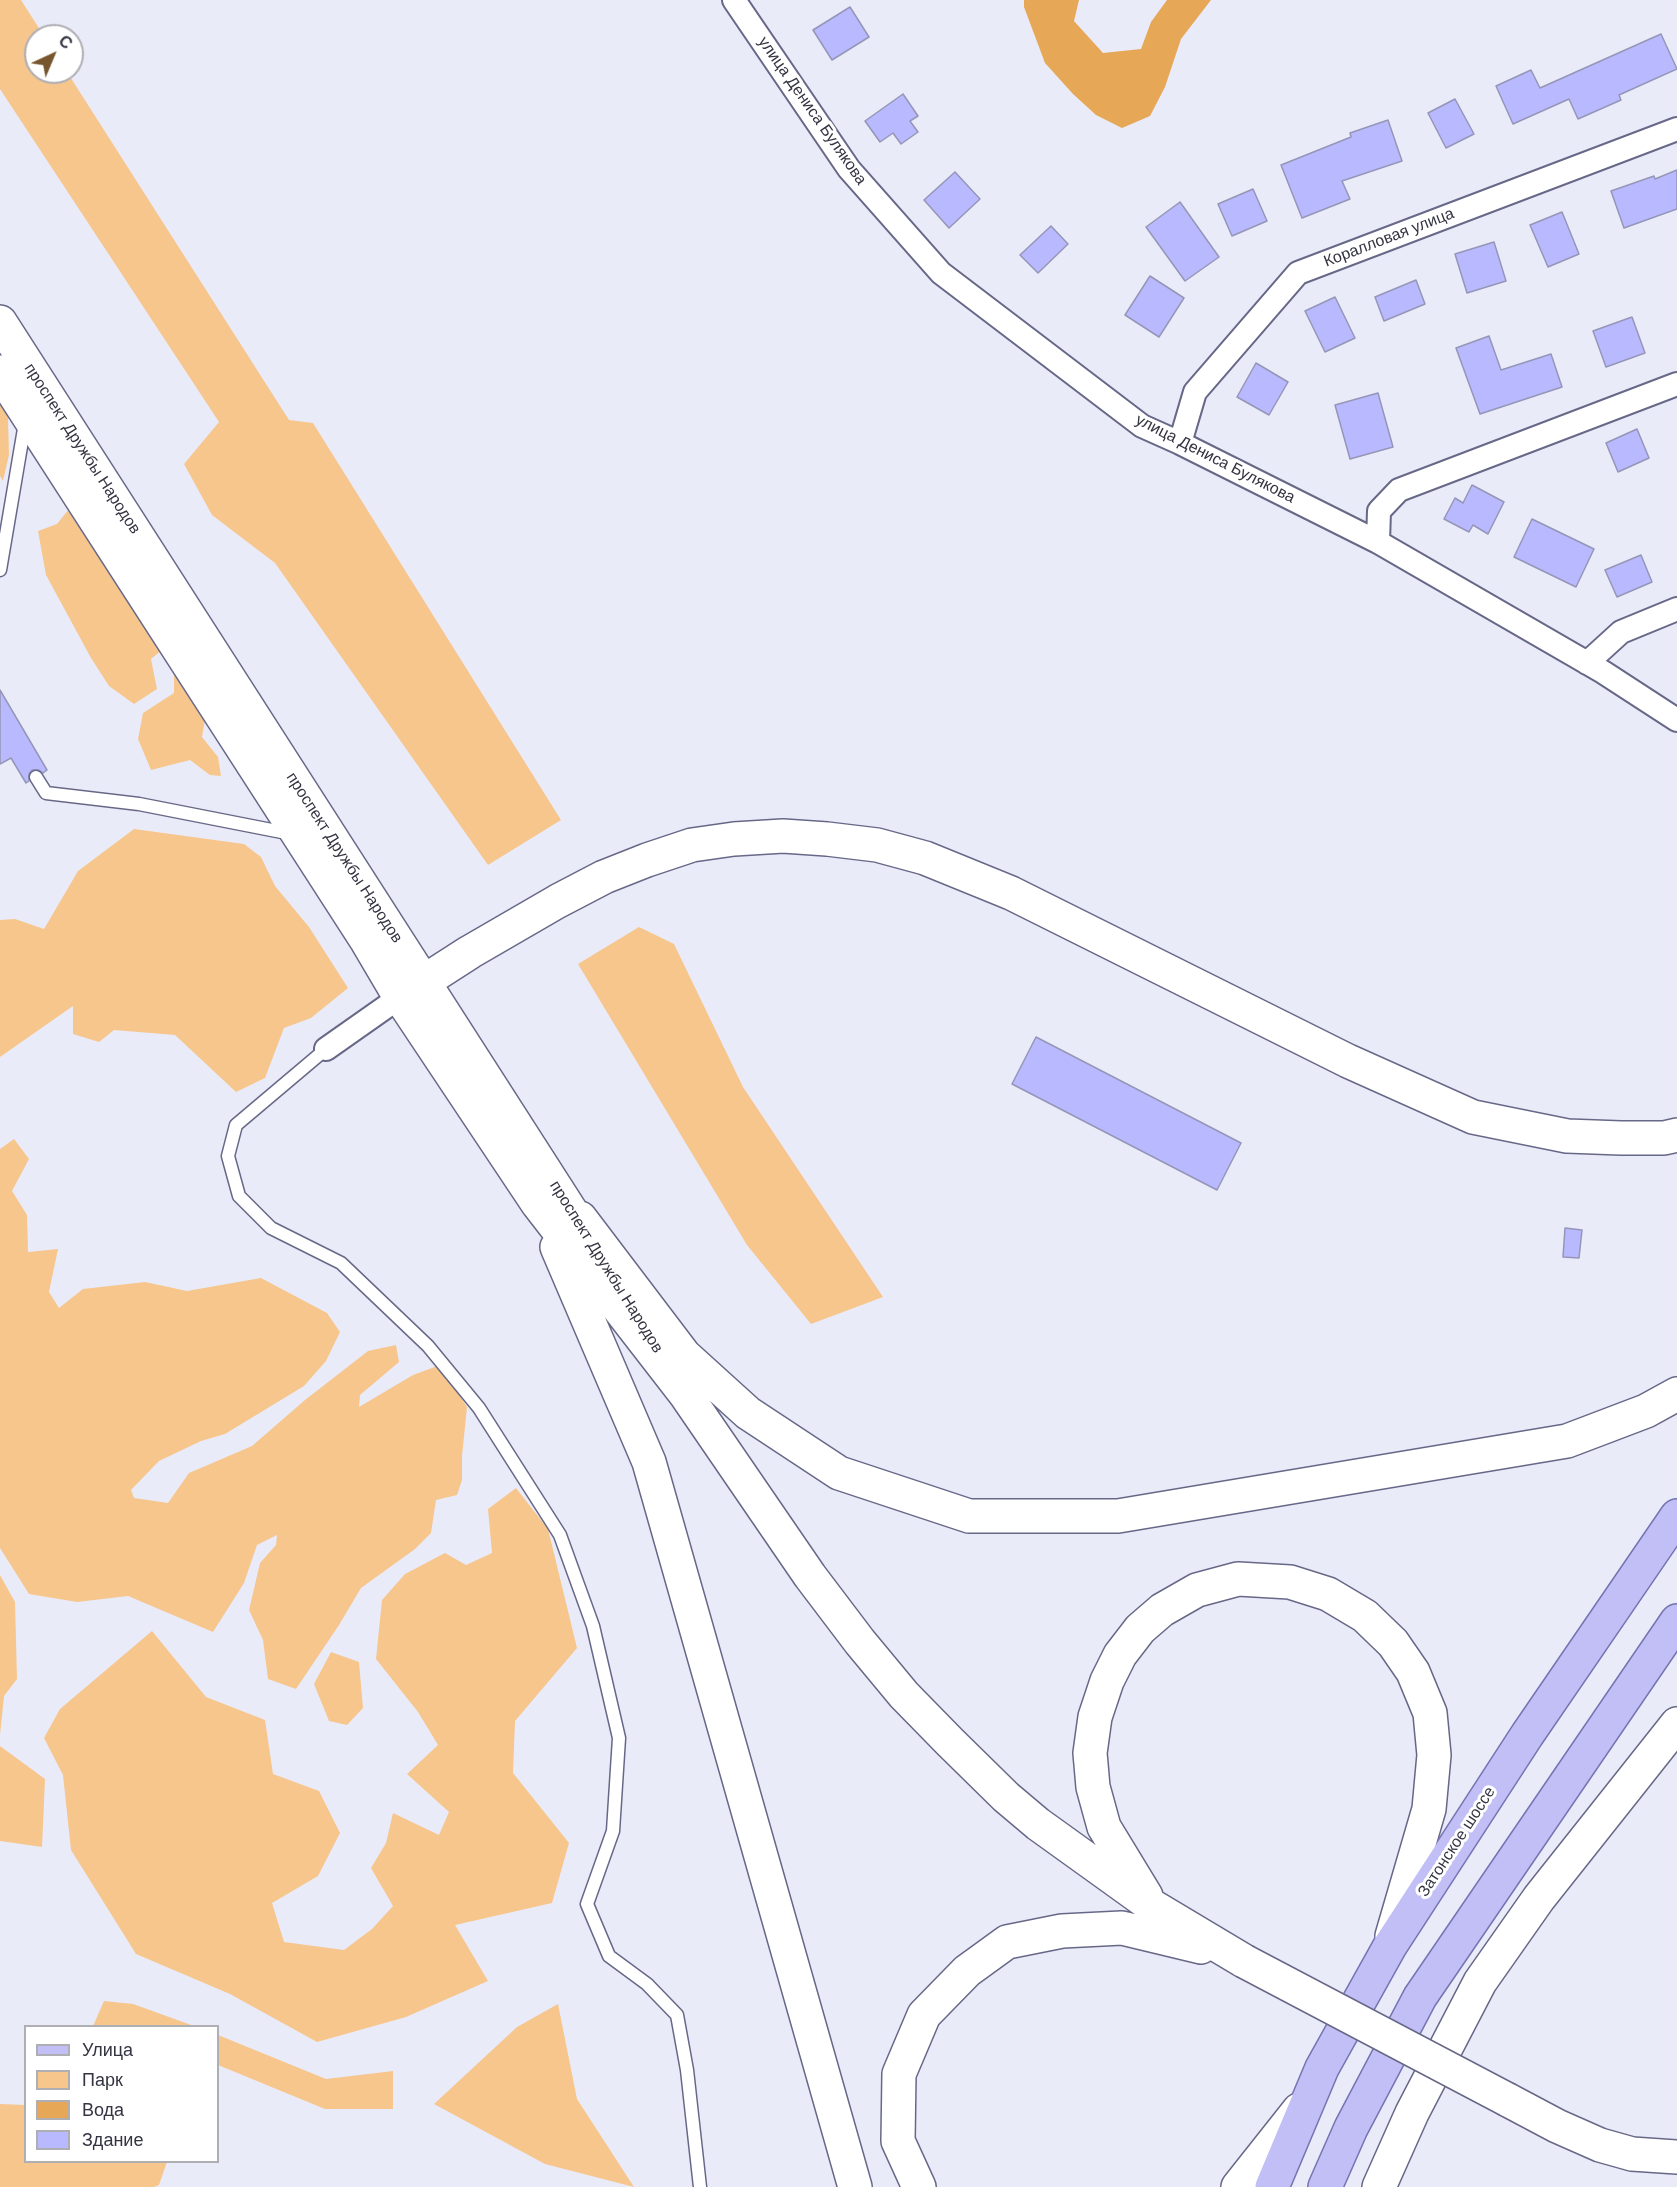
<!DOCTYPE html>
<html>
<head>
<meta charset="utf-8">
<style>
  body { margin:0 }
  #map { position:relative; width:1677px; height:2187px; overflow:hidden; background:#eaebf9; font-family:Helvetica,sans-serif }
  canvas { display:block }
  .legend { position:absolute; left:24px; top:2025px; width:195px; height:138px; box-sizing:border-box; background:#fff; border:2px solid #aeaeb3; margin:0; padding:8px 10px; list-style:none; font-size:18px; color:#343442 }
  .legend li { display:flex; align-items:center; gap:12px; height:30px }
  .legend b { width:30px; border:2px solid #aeaeb3 }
  .north { position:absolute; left:24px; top:24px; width:60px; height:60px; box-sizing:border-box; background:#fff; border:2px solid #aeaeb3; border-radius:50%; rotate:44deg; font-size:16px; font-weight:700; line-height:24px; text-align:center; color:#343442 }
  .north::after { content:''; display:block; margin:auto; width:21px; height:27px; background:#77562d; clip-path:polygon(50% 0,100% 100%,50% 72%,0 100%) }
</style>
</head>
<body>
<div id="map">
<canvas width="1677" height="2187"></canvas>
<ul class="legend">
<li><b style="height:8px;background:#c1bff5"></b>Улица</li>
<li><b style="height:16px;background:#f6c68d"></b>Парк</li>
<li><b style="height:16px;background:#e6a757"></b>Вода</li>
<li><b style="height:16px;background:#b9b9ff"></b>Здание</li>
</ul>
<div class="north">С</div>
</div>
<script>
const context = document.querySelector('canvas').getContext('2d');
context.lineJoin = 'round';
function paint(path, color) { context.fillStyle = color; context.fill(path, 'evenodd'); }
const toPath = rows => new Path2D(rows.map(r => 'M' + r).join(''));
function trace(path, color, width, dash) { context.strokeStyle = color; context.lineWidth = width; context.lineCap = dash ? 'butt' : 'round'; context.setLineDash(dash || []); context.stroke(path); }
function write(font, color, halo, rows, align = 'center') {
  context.font = font + ' Helvetica,sans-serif'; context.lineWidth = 6; context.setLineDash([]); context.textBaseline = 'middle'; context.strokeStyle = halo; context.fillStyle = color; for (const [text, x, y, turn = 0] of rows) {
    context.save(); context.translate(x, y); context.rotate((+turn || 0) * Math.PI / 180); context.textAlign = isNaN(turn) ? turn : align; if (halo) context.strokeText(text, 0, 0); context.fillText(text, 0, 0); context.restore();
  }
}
const green = toPath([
  [0,0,21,0,44,36,36,36,36,72,67,72,289,420,313,423,561,820,488,865,275,563,212,515,184,464,219,422,0,89],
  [0,395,8,418,9,455,3,481,0,476],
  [73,504,168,645,151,659,157,689,134,704,109,686,91,658,46,575,38,531,57,524],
  [174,669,207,708,202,737,218,757,221,776,210,775,190,760,151,770,138,739,143,713,174,693],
  [134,829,244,844,261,857,275,886,309,927,348,988,311,1018,284,1028,265,1078,236,1092,175,1035,114,1030,99,1042,73,1034,73,1006,0,1057,0,920,15,919,44,929,78,871],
  [639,927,674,944,743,1087,883,1297,811,1324,747,1245,578,964],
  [14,1139,29,1159,12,1191,27,1215,28,1252,58,1249,49,1292,59,1308,83,1289,145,1282,187,1291,261,1278,327,1313,340,1332,326,1361,304,1386,225,1434,201,1441,159,1461,131,1490,134,1498,168,1503,189,1473,252,1446,305,1400,368,1351,396,1345,399,1362,360,1395,359,1407,413,1375,440,1365,467,1407,462,1456,462,1480,457,1495,436,1500,431,1533,415,1549,361,1588,339,1625,296,1689,268,1679,263,1640,249,1610,260,1563,276,1545,277,1535,257,1545,244,1583,213,1632,128,1596,77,1602,29,1594,0,1548,0,1149],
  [516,1488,548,1529,577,1648,515,1721,513,1773,569,1843,552,1903,455,1925,488,1981,406,2017,317,2042,230,1994,136,1954,71,1850,63,1775,44,1738,60,1709,152,1631,206,1697,265,1720,273,1774,319,1791,340,1833,318,1876,272,1903,284,1942,344,1950,372,1929,393,1906,371,1868,386,1843,393,1813,439,1835,449,1812,407,1774,438,1745,418,1712,376,1659,382,1600,405,1574,445,1553,466,1565,492,1553,488,1509],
  [0,1575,15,1602,17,1679,4,1696,0,1735],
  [331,1652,359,1662,363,1708,347,1725,329,1721,314,1684],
  [0,1746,45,1779,42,1847,0,1841],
  [104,2001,133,2004,194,2026,93,2026],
  [558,2004,577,2099,634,2187,545,2164,434,2104,517,2027],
  [218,2035,326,2079,393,2071,393,2109,325,2109,218,2065],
  [0,2104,25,2105,26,2162,167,2162,159,2185,154,2187,0,2187]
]);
const water = toPath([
  [1024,0,1079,0,1074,21,1103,53,1141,49,1151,22,1167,0,1211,0,1181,39,1165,87,1150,116,1122,128,1096,115,1073,94,1045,63,1024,7]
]);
const building = toPath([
  [850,7,869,37,832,60,813,30,850,7],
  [1661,34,1677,69,1619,95,1621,100,1578,119,1569,99,1513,124,1496,86,1531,70,1540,88,1661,34],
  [903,94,918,116,910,121,918,132,901,144,893,133,880,142,865,121,903,94],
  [1455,99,1474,134,1446,148,1428,113,1455,99],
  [1388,120,1402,161,1342,181,1350,199,1302,218,1281,165,1351,137,1350,133,1388,120],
  [1677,170,1677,209,1624,228,1611,191,1654,176,1655,179,1677,170],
  [955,172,980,199,949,228,924,200,955,172],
  [1253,189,1267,221,1232,236,1218,204,1253,189],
  [1180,202,1219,257,1185,281,1146,227,1180,202],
  [1562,212,1579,254,1548,267,1530,225,1562,212],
  [1051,226,1068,244,1038,273,1020,255,1051,226],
  [1494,242,1506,281,1467,293,1455,254,1494,242],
  [1150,276,1184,298,1159,337,1125,315,1150,276],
  [1416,280,1425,304,1384,321,1375,297,1416,280],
  [1335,297,1355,338,1325,352,1305,311,1335,297],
  [1632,317,1645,353,1606,367,1593,331,1632,317],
  [1489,336,1501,370,1551,354,1562,387,1480,414,1456,348,1489,336],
  [1256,363,1288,382,1269,415,1237,397,1256,363],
  [1378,393,1393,447,1350,459,1335,405,1378,393],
  [1637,429,1649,458,1618,472,1606,443,1637,429],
  [1472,485,1504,502,1488,534,1473,525,1469,532,1444,519,1455,498,1463,503,1472,485],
  [1532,519,1594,549,1576,587,1514,557,1532,519],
  [1641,555,1652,582,1617,597,1605,570,1641,555],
  [0,690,47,770,43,773,39,770,32,770,29,774,29,781,26,783,11,758,0,764,0,690],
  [1036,1037,1241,1143,1217,1190,1012,1084,1036,1037],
  [1565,1228,1582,1230,1579,1258,1563,1257,1565,1228]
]);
const lane = toPath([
  [0,570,25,423],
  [36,777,46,793,139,804,292,834],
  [326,1049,236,1125,228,1156,239,1196,271,1228,341,1263,428,1346,479,1408,560,1535,593,1626,619,1738,613,1831,587,1904,609,1956,647,1984,677,2015,687,2070,700,2187]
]);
const street = toPath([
  [734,0,849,169,941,273,1142,426,1180,443,1378,542,1603,672,1677,720],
  [1180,443,1195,392,1298,273,1677,129],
  [1378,542,1379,511,1399,490,1677,384],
  [1587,663,1621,632,1677,609],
  [326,1049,400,997]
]);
const secondary = toPath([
  [0,322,588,1238],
  [0,372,367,941,400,997,538,1204,686,1395,810,1576,860,1642,904,1695,950,1742,1006,1797,1038,1824,1152,1906,1244,1961],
  [400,997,470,952,558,901,604,877,647,860,692,845,734,839,783,836,827,839,877,845,925,858,1011,893,1348,1061,1473,1117,1567,1136,1621,1138,1664,1138,1677,1135],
  [580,1218,684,1355,748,1413,839,1473,969,1516,1118,1516,1567,1441,1646,1411,1677,1394],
  [557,1247,649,1462,855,2187],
  [1146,1896,1104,1827,1093,1787,1090,1753,1095,1717,1107,1681,1120,1655,1140,1629,1162,1610,1197,1590,1238,1579,1290,1582,1328,1594,1365,1616,1393,1643,1413,1672,1430,1713,1434,1755,1429,1809,1392,1936],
  [1508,2100,1557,2126,1600,2145,1632,2154,1677,2157],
  [919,2187,898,2141,899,2074,924,2015,967,1971,1007,1942,1062,1931,1122,1928,1201,1947],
  [1238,2187,1299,2110],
  [1379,2187,1412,2113,1480,1982,1539,1898,1677,1724]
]);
const primary = toPath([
  [1272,2187,1322,2068,1390,1946,1527,1735,1677,1516],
  [1325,2187,1351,2128,1420,1997,1677,1621]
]);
const secondaryBridge = toPath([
  [1244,1961,1508,2100]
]);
const streetNames = [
  ["улица Дениса Булякова",812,111,55],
  ["Коралловая улица",1389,238,-21],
  ["проспект Дружбы Народов",82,449,57],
  ["улица Дениса Булякова",1215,459,27],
  ["проспект Дружбы Народов",344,858,57],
  ["проспект Дружбы Народов",606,1267,58],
  ["Затонское шоссе",1457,1842,-57]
];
paint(green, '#f6c68d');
paint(water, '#e6a757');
paint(building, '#b9b9ff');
trace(building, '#9596b7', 1.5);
trace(lane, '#676887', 15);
trace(street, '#676887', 26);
trace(secondary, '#676887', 36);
trace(primary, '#7573b2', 36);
trace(lane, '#fff', 12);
trace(street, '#fff', 22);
trace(secondary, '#fff', 33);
trace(primary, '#c1bff5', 33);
trace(secondaryBridge, '#676887', 36, []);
trace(secondaryBridge, '#fff', 33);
write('16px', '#343442', '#fff', streetNames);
</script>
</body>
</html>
